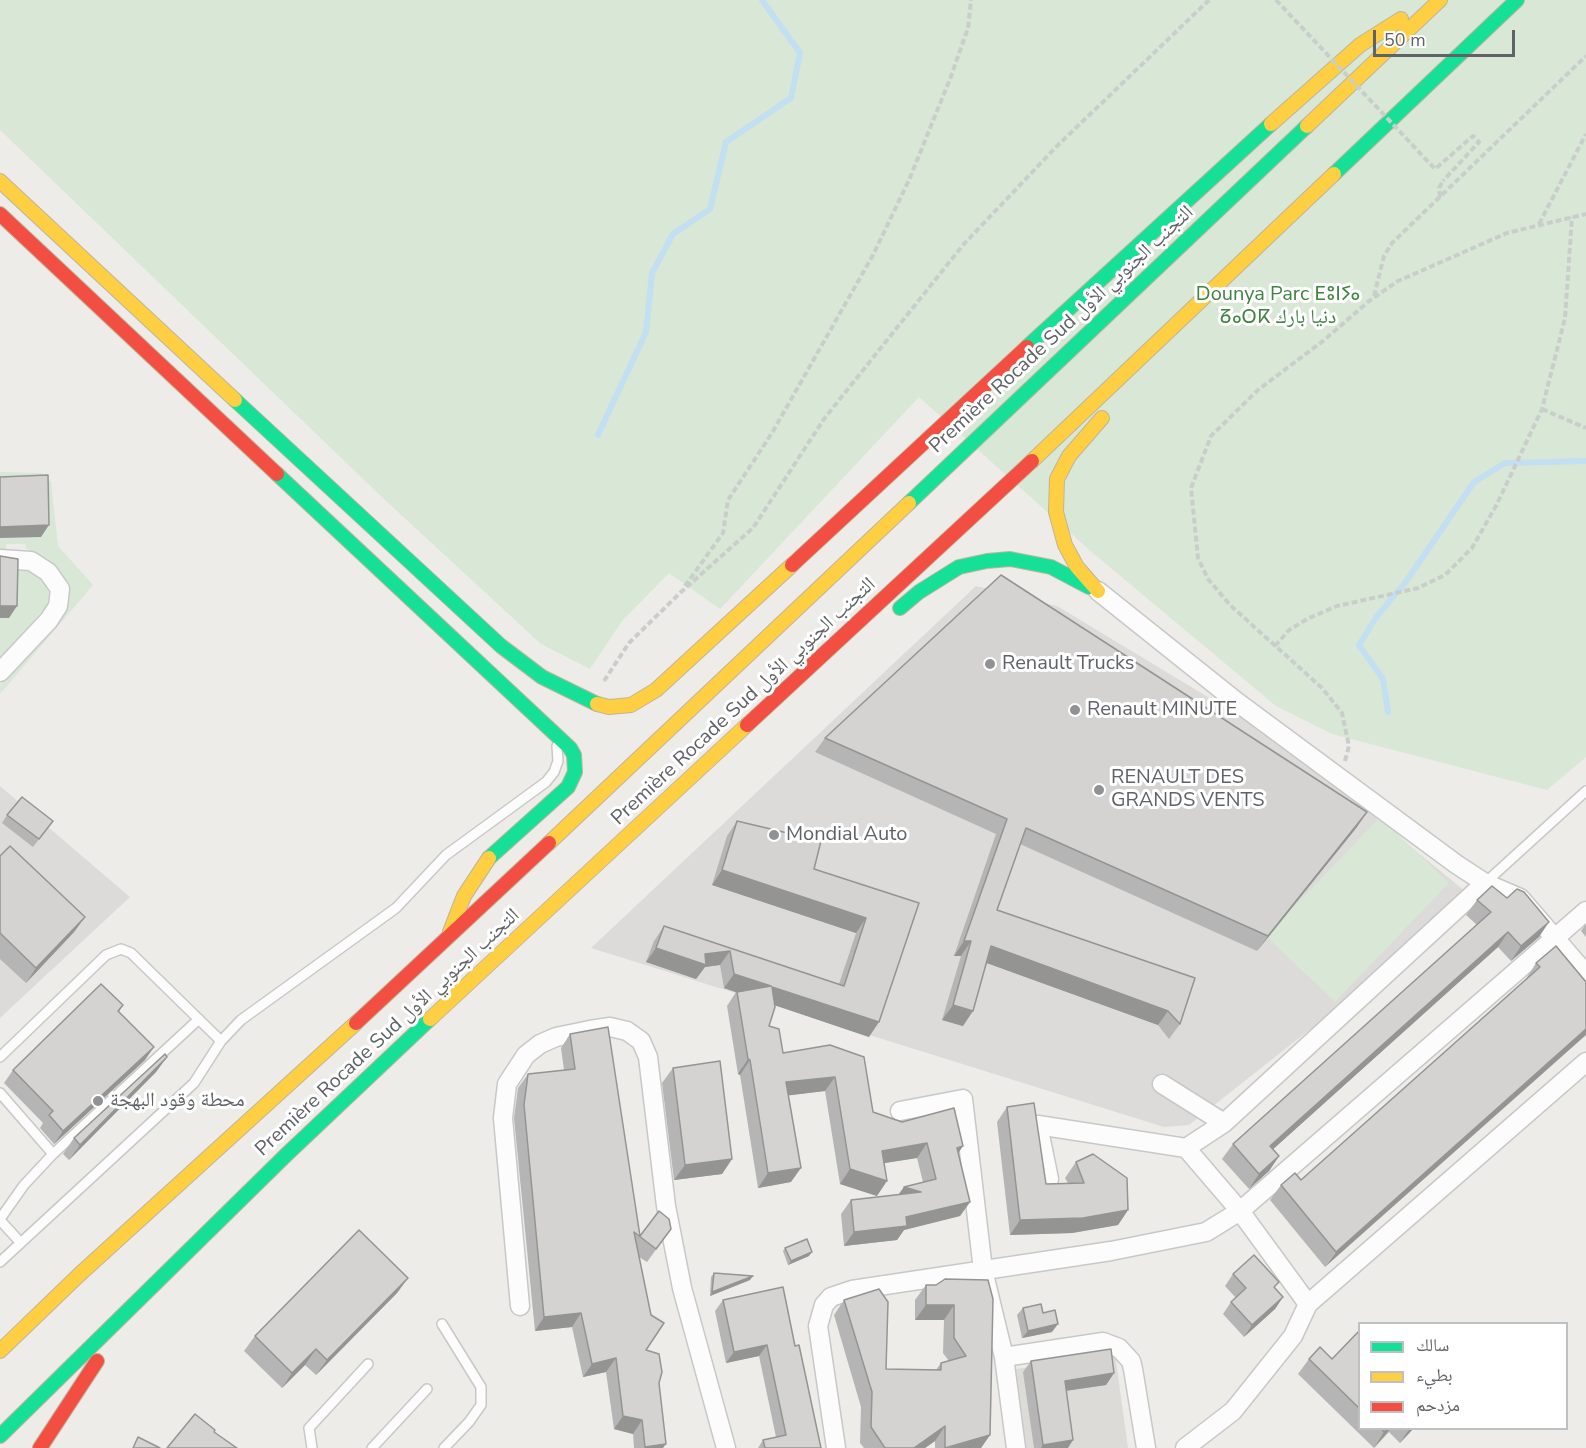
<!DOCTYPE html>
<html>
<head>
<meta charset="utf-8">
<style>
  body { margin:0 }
  #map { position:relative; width:1586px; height:1448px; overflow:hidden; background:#edece9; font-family:"Nunito Sans","Noto Naskh Arabic",sans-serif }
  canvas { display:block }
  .legend { position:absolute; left:1358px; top:1322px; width:210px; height:108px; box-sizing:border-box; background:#fff; border:2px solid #bfc0c2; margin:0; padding:8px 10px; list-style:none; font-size:18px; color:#5f6266 }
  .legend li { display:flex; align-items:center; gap:12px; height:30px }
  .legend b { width:30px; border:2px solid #bfc0c2 }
  .scale { position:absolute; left:1373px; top:30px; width:142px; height:27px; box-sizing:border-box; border:3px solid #5f6266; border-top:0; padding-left:8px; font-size:18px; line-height:21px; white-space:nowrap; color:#5f6266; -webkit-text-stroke:4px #fff; paint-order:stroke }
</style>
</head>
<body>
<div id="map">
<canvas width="1586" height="1448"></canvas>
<ul class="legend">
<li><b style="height:8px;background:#16e098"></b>سالك</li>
<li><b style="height:8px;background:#ffcf43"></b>بطيء</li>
<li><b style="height:8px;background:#f24e42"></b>مزدحم</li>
</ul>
<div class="scale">50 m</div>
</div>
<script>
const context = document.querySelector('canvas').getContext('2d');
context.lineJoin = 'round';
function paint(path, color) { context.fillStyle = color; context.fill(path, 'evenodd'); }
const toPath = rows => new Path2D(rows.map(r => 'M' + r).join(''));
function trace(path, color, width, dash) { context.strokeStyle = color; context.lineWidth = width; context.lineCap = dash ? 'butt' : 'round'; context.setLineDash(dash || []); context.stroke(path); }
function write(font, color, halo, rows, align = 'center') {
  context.font = font + ' "Nunito Sans","Noto Naskh Arabic","Noto Sans Tifinagh",sans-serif'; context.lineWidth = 6; context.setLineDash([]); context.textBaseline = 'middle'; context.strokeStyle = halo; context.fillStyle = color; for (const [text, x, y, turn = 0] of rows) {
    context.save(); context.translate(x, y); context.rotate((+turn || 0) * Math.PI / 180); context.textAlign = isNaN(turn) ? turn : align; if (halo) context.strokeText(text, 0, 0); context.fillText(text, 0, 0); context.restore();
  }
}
const industrial = toPath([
  [976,586,1057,606,1284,743,1466,892,1332,1012,1189,1125,1164,1127,591,948],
  [0,786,130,897,0,1018]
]);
const education = toPath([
  [1115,1354,1128,1448,1020,1448,1010,1370]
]);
const green = toPath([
  [0,0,1586,0,1586,757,1547,790,1332,734,1276,706,1094,554,919,397,720,609,669,573,622,621,590,669,541,644,384,499,0,130],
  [0,472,42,473,51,482,58,546,93,585,0,694,0,685,45,635,65,583,54,565,26,548,25,544,6,544,6,550,0,550],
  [0,567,27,569,42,579,48,587,49,597,46,607,0,659],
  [1380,817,1449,883,1335,1002,1266,936]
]);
const stream = toPath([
  [598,435,646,332,652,273,673,234,710,209,726,142,791,98,800,53,762,0],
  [1388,712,1383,679,1359,645,1377,616,1405,583,1474,482,1505,463,1586,461]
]);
const path = toPath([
  [1440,197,1439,188,1443,181],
  [1539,224,1586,134],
  [1374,296,1384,256,1392,243,1586,56],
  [1542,409,1586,428],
  [685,586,723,533,728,500,772,433,873,255,909,180,950,79,968,28,971,0],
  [1275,646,1289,630,1307,619,1337,606,1418,588,1445,575,1472,548,1497,504,1542,409,1565,318,1572,217],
  [604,681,629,643,681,592,753,528,824,419,963,245,1057,146,1209,0],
  [1345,761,1349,746,1342,713,1322,688,1230,605,1208,579,1198,558,1191,488,1211,436,1258,390,1323,341,1369,301,1398,281,1507,233,1586,214]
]);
const lane = toPath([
  [1485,883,1586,791],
  [0,1057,106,955,121,949,131,953,221,1041],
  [0,1093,53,1154],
  [0,1219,24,1185,53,1154,199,1019],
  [0,1220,20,1242],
  [0,1262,194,1083,221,1041,241,1020,396,908,446,855,546,782,554,772,558,761,557,746],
  [442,1324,481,1387,481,1405,469,1422,444,1448],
  [312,1448,309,1428,368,1364],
  [372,1448,427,1389]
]);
const street = toPath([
  [0,559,31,561,48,572,60,589,58,606,49,620,0,672],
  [1098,591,1237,702,1456,864,1485,883,1520,898,1586,974],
  [1162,1084,1224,1123],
  [900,1111,963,1099,983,1270,1004,1357,1016,1448],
  [1186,1148,1224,1123,1485,883],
  [1049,1179,1038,1125,1186,1148,1240,1211,1308,1304,1293,1336,1233,1411,1185,1448],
  [1308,1304,1586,1062],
  [520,1306,503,1118,507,1084,526,1055,540,1044,556,1037,590,1030,610,1027,627,1031,641,1041,648,1057,666,1206,682,1288,726,1448],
  [1004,1357,1103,1342,1119,1348,1131,1361,1133,1369,1146,1448],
  [836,1448,818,1326,824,1305,831,1297,852,1290,1111,1251,1206,1232,1240,1211,1586,911]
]);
const fast = toPath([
  [1334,174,1517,0],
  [1027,347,1271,124],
  [235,400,501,646,542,677,597,704],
  [277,474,570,748,574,755,575,772,568,787,489,858],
  [909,503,1307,126],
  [900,608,919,592,959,567,987,561,1010,559,1051,567,1089,587],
  [0,1436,286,1155,430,1019]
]);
const slow = toPath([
  [1271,124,1360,45,1401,19],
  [1307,126,1440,0],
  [0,181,235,400],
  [1032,461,1334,174],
  [1098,591,1077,567,1065,545,1056,512,1057,479,1069,456,1102,418],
  [597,704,609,707,631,705,656,690,792,565],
  [549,843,909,503],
  [450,932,464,896,489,858],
  [430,1019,747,725],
  [0,1351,80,1274,356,1023]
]);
const jam = toPath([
  [0,214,277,474],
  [792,565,1027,347],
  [747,725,1032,461],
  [356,1023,549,843],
  [40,1448,97,1361]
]);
const pathBridge = toPath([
  [1276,0,1435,169,1473,136,1479,142,1443,181]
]);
const wall = toPath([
  [825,738,1357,827,1257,951,1020,844,997,910,1195,978,1180,1024,1169,1039,1158,1025,987,963,963,1026,942,1020,961,956,954,956,996,834,815,752],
  [7,815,53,821,33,847,2,823],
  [737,821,814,869,919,903,869,1037,775,1005,769,1026,783,1053,830,1045,873,1112,958,1153,970,1202,960,1216,904,1230,897,1240,844,1246,841,1214,851,1200,898,1195,904,1187,923,1182,917,1158,884,1163,877,1196,840,1184,825,1091,789,1095,791,1182,758,1188,740,1075,738,1074,727,1006,736,992,724,988,720,965,705,967,696,979,646,962,654,941,664,926,839,984,856,933,712,885,727,836],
  [0,856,85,917,74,932,26,983,0,959],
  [1477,900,1539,937,1511,961,1498,947,1273,1149,1279,1156,1269,1171,1249,1189,1222,1159,1233,1144,1477,925,1466,915],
  [1586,924,1586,937,1581,931],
  [1556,946,1325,1267,1270,1200,1281,1185,1301,1180,1526,979,1536,963],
  [123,1005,119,1012,145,1060,54,1144,40,1128,43,1123,4,1083,13,1070],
  [570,1034,640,1236,671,1229,647,1262,639,1257,646,1350,659,1383,663,1448,634,1448,633,1434,614,1429,606,1372,583,1377,572,1327,535,1331,514,1118,518,1088,528,1074,564,1070,561,1048],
  [167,1057,156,1072,69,1160,63,1154,74,1138],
  [673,1068,732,1159,722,1174,674,1180,662,1083],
  [1007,1107,1046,1184,1068,1183,1065,1178,1076,1162,1128,1210,1118,1225,1072,1233,1010,1235,997,1122],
  [785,1248,809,1256,788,1265,783,1251],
  [714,1273,750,1280,710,1296,711,1277],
  [1233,1274,1275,1288,1283,1297,1275,1309,1244,1337,1223,1314,1231,1302,1236,1298,1225,1286],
  [408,1278,397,1293,316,1375,305,1365,282,1388,244,1351,255,1336],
  [988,1280,990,1435,981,1448,935,1448,935,1441,925,1448,864,1448,860,1443,861,1407,834,1315,844,1300,886,1369,936,1370,941,1363,949,1361,943,1353,944,1320,915,1320,915,1300,926,1285,936,1285],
  [723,1300,795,1346,821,1448,758,1448,763,1440,776,1437,759,1356,726,1363,715,1311],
  [1023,1308,1043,1313,1052,1332,1022,1338,1017,1315],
  [1359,1331,1359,1428,1414,1428,1400,1443,1389,1432,1374,1448,1298,1374,1309,1359,1332,1359],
  [1031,1361,1114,1373,1106,1385,1066,1391,1068,1448,1034,1448,1023,1372]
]);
const shadedWall = toPath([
  [49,525,41,537,0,538,0,527],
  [0,606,17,606,9,618,0,618],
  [1367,812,1357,827,1257,951,1268,936],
  [722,870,866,918,856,933,712,885],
  [85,917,74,932,26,983,36,968],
  [1549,922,1539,937,1511,961,1521,946],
  [1508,932,1498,947,1260,1161,1270,1146],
  [964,941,971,941,961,956,954,956],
  [991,946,1168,1011,1158,1025,981,961],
  [656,948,705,954,730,951,720,965,705,967,696,979,646,962],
  [734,974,771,986,761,1001,724,988],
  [772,987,879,1022,869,1037,762,1001],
  [953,1005,973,1011,963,1026,942,1020],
  [1586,1029,1586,1035,1325,1267,1336,1252],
  [154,1047,145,1060,54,1144,63,1131],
  [167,1057,156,1072,69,1160,80,1145],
  [748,1059,750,1060,740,1075,738,1074],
  [835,1077,825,1091,776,1097,786,1082],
  [927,1143,917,1158,872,1165,882,1151],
  [963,1146,953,1161,957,1148],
  [1279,1156,1269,1171,1249,1189,1259,1174],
  [732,1159,722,1174,674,1180,685,1165],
  [801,1168,791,1182,758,1188,768,1173],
  [850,1169,887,1181,877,1196,840,1184],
  [904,1187,921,1192,894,1201],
  [970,1202,960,1216,904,1230,897,1240,844,1246,854,1232,906,1217],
  [1128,1210,1118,1225,1072,1233,1010,1235,1020,1220],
  [812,1252,809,1256,788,1265,791,1261],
  [753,1276,750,1280,710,1296,712,1292],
  [408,1278,397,1293,316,1375,327,1360],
  [1283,1297,1275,1309,1244,1337,1252,1325],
  [926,1305,954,1305,944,1320,915,1320],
  [581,1313,572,1327,535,1331,544,1317],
  [1058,1324,1052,1332,1022,1338,1028,1331],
  [767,1345,759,1356,726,1363,734,1352],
  [316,1349,305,1365,282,1388,292,1373],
  [616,1358,606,1372,583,1377,592,1364],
  [1114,1373,1106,1385,1057,1392,1065,1381],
  [623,1416,642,1420,633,1434,614,1429],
  [945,1426,935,1441,925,1448,914,1448],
  [1388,1428,1391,1428,1374,1448,1384,1432],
  [1410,1428,1414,1428,1400,1443],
  [990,1435,981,1448,948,1448],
  [1073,1440,1068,1448,1041,1448,1043,1445],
  [666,1444,663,1448,645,1448,645,1447]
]);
const building = toPath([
  [48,475,49,525,0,527,0,477,48,475],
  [0,556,18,559,17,606,0,606,0,556],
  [1001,575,1367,812,1268,936,1026,828,997,910,1195,978,1180,1024,1168,1011,991,946,973,1011,953,1005,971,941,964,941,1007,819,825,738,1001,575],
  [22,797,53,821,39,839,7,815,22,797],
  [737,821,821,841,814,869,919,903,879,1022,772,987,775,1007,769,1026,779,1029,783,1053,830,1045,864,1057,873,1112,902,1122,954,1108,963,1146,957,1148,970,1202,906,1217,907,1226,854,1232,851,1200,921,1192,904,1187,936,1179,927,1143,882,1151,887,1181,850,1169,835,1077,786,1082,801,1168,768,1173,750,1060,748,1059,737,992,771,986,734,974,730,951,705,954,706,965,656,948,664,926,844,986,866,918,722,870,737,821],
  [10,846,85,917,36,968,0,933,0,856,10,846],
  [1492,886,1507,898,1517,889,1524,892,1549,922,1521,946,1508,932,1270,1146,1279,1156,1259,1174,1233,1144,1491,912,1477,900,1492,886],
  [1556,946,1586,982,1586,1029,1336,1252,1281,1185,1295,1173,1301,1180,1540,967,1536,963,1556,946],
  [101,984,123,1005,118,1011,154,1047,63,1131,49,1115,53,1111,13,1070,101,984],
  [608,1027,640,1236,659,1211,669,1219,671,1229,656,1249,634,1232,651,1315,664,1323,646,1350,659,1354,662,1372,659,1383,666,1444,645,1447,642,1420,623,1416,616,1358,592,1364,581,1313,544,1317,524,1105,528,1074,575,1069,570,1034,608,1027],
  [165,1054,167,1057,80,1145,74,1138,165,1054],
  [720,1061,732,1159,685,1165,673,1068,720,1061],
  [1034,1103,1046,1184,1084,1183,1076,1162,1093,1154,1127,1178,1128,1210,1083,1218,1020,1220,1007,1107,1034,1103],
  [359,1230,408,1278,327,1360,316,1349,292,1373,255,1336,359,1230],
  [807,1239,812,1252,791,1261,785,1248,807,1239],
  [1254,1255,1279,1282,1274,1287,1283,1297,1252,1325,1231,1302,1246,1288,1233,1274,1254,1255],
  [714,1273,753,1276,712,1292,714,1273],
  [945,1279,988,1280,993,1299,990,1435,945,1448,945,1426,914,1448,885,1448,871,1427,872,1392,844,1300,879,1289,888,1302,886,1369,941,1370,941,1363,966,1356,954,1338,954,1305,926,1305,926,1285,936,1285,945,1279],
  [783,1287,795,1346,799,1345,821,1448,765,1448,763,1440,786,1435,767,1345,734,1352,723,1300,783,1287],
  [1041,1304,1043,1313,1055,1310,1058,1324,1028,1331,1023,1308,1041,1304],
  [1359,1331,1359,1408,1309,1359,1320,1347,1332,1359,1359,1331],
  [1111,1349,1114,1373,1065,1381,1073,1440,1043,1445,1031,1361,1111,1349],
  [195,1414,215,1430,214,1432,237,1448,167,1448,195,1414],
  [1381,1428,1388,1428,1384,1432,1381,1428],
  [138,1437,160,1448,133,1448,138,1437]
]);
const markers = [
  [990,664,6,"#919294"],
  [1075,710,6,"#919294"],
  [1099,790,6,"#919294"],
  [774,835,6,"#919294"],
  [98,1101,6,"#919294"]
];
const parkNames = [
  ["Dounya Parc ⴹⵓⵏⵢⴰ",1278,295],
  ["ⵒⴰⵔⴽ دنيا بارك",1278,318]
];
const streetNames = [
  ["Première Rocade Sud التجنب الجنوبي الأول",1062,330,-43],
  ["Première Rocade Sud التجنب الجنوبي الأول",744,702,-43],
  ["Première Rocade Sud التجنب الجنوبي الأول",388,1033,-43]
];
const poiNames = [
  ["Renault Trucks",1002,664],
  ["Renault MINUTE",1087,710],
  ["RENAULT DES",1111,778],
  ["GRANDS VENTS",1111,801],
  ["Mondial Auto",786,835],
  ["محطة وقود البهجة",110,1101]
];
paint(industrial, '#dddbd9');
paint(education, '#dddbd8');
paint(green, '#d8e7d6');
trace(stream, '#c3dff2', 6);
trace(lane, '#c8c8c8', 12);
trace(street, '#c8c8c8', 21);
trace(fast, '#c1b49a', 16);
trace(slow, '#c1b49a', 16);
trace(jam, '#c1b49a', 16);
trace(path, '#cacecb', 4, [6, 3]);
trace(lane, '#fcfcfc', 9);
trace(street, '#fcfcfc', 18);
trace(fast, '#16e098', 14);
trace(slow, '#ffcf43', 14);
trace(jam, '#f24e42', 14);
trace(pathBridge, '#cacecb', 4, [6, 3]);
paint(wall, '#b6b5b5');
paint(shadedWall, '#949493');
paint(building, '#d4d3d2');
trace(building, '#949493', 1.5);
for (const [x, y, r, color] of markers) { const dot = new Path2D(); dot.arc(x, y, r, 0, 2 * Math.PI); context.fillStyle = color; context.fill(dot); trace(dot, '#fff', 2); }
write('20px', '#408342', '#fff', parkNames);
write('20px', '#5f6266', '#fff', streetNames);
write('20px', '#5f6266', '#fff', poiNames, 'left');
</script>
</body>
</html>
